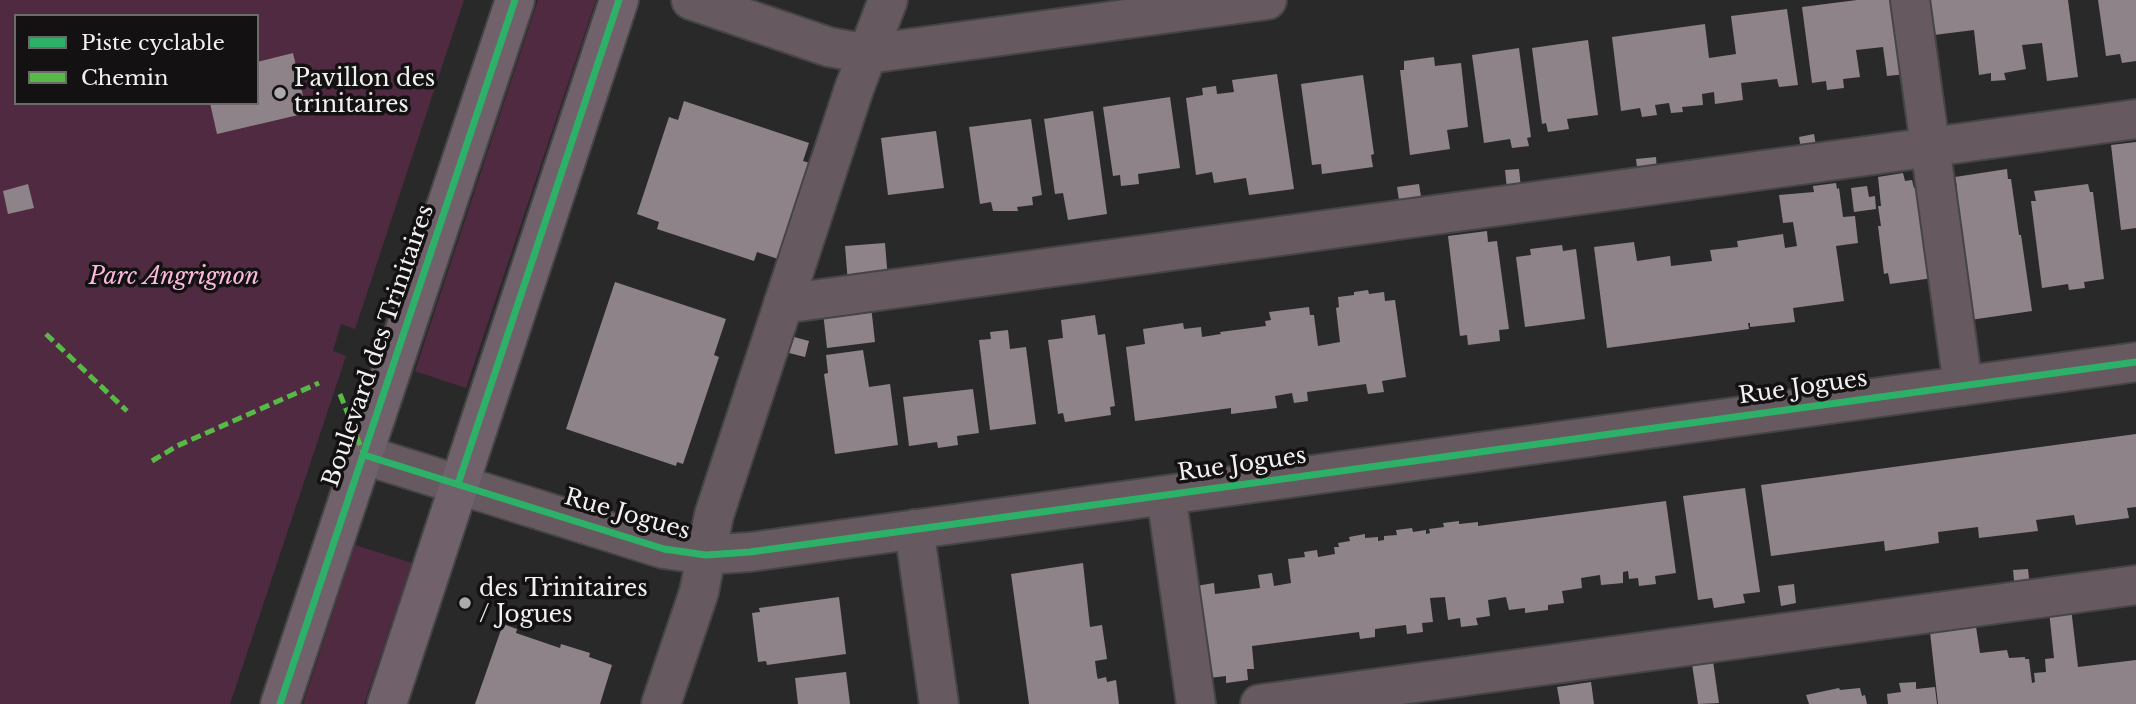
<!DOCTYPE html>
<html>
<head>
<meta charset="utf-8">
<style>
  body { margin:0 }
  #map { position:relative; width:2136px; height:704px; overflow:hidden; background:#2a292a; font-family:"Libre Baskerville",serif }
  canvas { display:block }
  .legend { position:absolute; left:14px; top:14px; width:245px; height:91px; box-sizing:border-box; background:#131112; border:2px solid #6c6a6b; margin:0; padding:9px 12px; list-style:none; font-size:21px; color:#f2f0f1 }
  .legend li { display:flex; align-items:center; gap:14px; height:35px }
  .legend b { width:35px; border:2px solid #6c6a6b }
</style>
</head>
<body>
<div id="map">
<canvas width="2136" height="704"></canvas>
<ul class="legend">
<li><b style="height:9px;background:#2db169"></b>Piste cyclable</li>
<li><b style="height:9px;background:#58b947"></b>Chemin</li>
</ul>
</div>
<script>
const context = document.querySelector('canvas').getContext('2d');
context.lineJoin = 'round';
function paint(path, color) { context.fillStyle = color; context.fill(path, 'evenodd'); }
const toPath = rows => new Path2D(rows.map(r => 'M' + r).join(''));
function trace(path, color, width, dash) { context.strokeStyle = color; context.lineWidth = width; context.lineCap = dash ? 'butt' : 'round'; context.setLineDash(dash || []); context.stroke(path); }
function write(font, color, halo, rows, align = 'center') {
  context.font = font + ' "Libre Baskerville",serif'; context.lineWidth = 7; context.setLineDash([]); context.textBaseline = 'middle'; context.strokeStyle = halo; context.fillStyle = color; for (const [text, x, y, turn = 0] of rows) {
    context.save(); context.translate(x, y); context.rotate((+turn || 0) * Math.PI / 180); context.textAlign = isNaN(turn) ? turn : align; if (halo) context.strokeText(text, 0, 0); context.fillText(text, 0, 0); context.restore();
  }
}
const green = toPath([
  [0,0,464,0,355,329,341,324,333,351,346,356,230,704,0,704],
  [16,16,257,16,257,103,16,103],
  [538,0,596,0,466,388,415,371],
  [355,545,412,563,364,704,303,704]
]);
const building = toPath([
  [1857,0,1896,0,1906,74,1887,76,1883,47,1856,50,1860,77,1843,79,1844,88,1827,90,1826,81,1812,83,1802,7],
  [1922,0,2068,0,2078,77,2047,81,2042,43,2022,45,2026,69,2004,73,2006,80,1991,81,1991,73,1979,75,1974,30,1926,36],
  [2098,0,2136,0,2136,61,2122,63,2120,54,2106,56],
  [1787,9,1798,85,1779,87,1777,79,1741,83,1743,100,1715,104,1714,92,1702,94,1703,105,1682,107,1683,112,1671,113,1669,103,1655,105,1657,115,1642,117,1640,108,1621,111,1612,37,1705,24,1709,58,1736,54,1731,16],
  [1588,40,1598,115,1567,119,1569,129,1548,132,1546,123,1542,124,1532,48],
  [1519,48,1531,137,1527,138,1529,146,1512,148,1510,139,1484,143,1472,55],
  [293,53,307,113,217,134,210,103,257,103,257,62],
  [1434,57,1435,66,1461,63,1468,127,1447,130,1450,149,1410,155,1400,70,1404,70,1404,61],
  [1277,74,1294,189,1249,195,1246,178,1214,183,1212,172,1196,175,1186,98,1203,95,1202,88,1216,86,1217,94,1234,92,1232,80],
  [1363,75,1374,154,1371,155,1373,167,1322,174,1321,164,1312,165,1301,84],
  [1170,97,1180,168,1138,174,1139,184,1121,186,1120,175,1113,176,1103,107],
  [684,101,809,143,803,161,810,163,778,259,757,252,754,261,657,229,659,222,637,214,669,117,678,120],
  [1093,111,1107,214,1068,220,1063,193,1055,194,1044,119],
  [1031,119,1042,195,1032,197,1033,205,1017,207,1018,211,993,211,991,202,980,204,969,127],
  [936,131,944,188,888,195,881,138],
  [1814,134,1816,146,1801,149,1799,137],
  [2136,142,2136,228,2121,230,2111,145],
  [1656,157,1657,173,1638,175,1636,159],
  [1519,169,1521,188,1507,189,1505,170],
  [2007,169,2008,179,2011,179,2019,235,2021,235,2032,311,1970,320,1954,188,1957,187,1955,177],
  [1903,173,1905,181,1912,180,1914,188,1922,187,1933,278,1890,284,1888,273,1884,274,1878,226,1881,226,1878,206,1881,206,1878,177],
  [1836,183,1837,189,1839,188,1843,217,1855,216,1858,243,1836,246,1844,301,1793,308,1795,322,1750,327,1750,323,1748,323,1749,329,1607,348,1594,247,1634,242,1637,261,1670,256,1671,266,1712,261,1710,250,1738,247,1737,241,1783,234,1785,248,1797,246,1793,222,1783,223,1779,195,1814,192,1813,186],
  [28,184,34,208,8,214,3,191],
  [1419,184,1422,203,1400,206,1397,187],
  [2088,184,2090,192,2093,192,2104,279,2084,282,2085,288,2069,290,2068,284,2042,288,2031,201,2036,201,2034,191],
  [1867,186,1869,197,1875,196,1876,209,1854,212,1851,188],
  [1487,231,1488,242,1497,241,1509,329,1499,330,1500,341,1468,345,1467,335,1460,336,1448,236],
  [885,243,888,280,848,283,845,246],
  [1562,245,1563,251,1576,249,1585,319,1525,327,1516,257,1531,255,1530,249],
  [615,282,726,319,714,355,719,357,683,464,677,462,676,466,566,429],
  [1368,290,1369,294,1384,292,1385,301,1395,300,1406,377,1382,381,1384,392,1368,394,1366,384,1307,392,1308,401,1294,403,1292,393,1275,396,1277,408,1231,414,1231,408,1135,421,1126,347,1145,344,1143,329,1183,323,1184,329,1201,327,1202,337,1221,334,1220,332,1266,326,1265,321,1271,320,1269,312,1309,307,1310,315,1314,315,1318,346,1340,342,1336,308,1339,307,1338,297,1354,295,1354,292],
  [871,306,875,342,827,348,823,312],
  [1095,315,1098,335,1105,334,1115,406,1110,407,1111,415,1065,422,1063,413,1058,414,1048,340,1063,338,1061,320],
  [1008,330,1010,349,1026,347,1036,424,990,430,979,340,991,339,990,332],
  [794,337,809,341,805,357,789,353],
  [863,350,869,387,890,384,898,445,835,454,824,374,828,373,826,355],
  [973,389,979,433,957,436,958,445,938,448,937,442,909,446,903,397],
  [2136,434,2136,507,2127,508,2129,518,2076,525,2074,515,2036,520,2038,531,1979,538,1978,527,1938,532,1939,543,1885,551,1884,541,1771,556,1761,485],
  [1745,488,1760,592,1743,594,1745,603,1714,608,1712,598,1698,600,1683,496],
  [1666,501,1676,573,1655,576,1656,584,1639,586,1638,578,1629,579,1628,571,1623,572,1623,583,1601,585,1600,575,1581,578,1582,588,1562,591,1564,603,1548,605,1548,610,1525,613,1525,608,1509,610,1506,597,1488,600,1490,616,1476,618,1478,625,1461,627,1460,618,1448,620,1445,597,1430,598,1433,622,1422,623,1423,632,1407,634,1406,625,1375,629,1375,637,1360,639,1359,632,1252,646,1254,669,1247,669,1248,680,1226,683,1226,676,1209,678,1196,586,1214,583,1215,594,1260,588,1258,575,1272,573,1274,586,1291,583,1288,559,1305,557,1304,552,1317,550,1318,557,1335,554,1334,547,1339,547,1338,543,1350,541,1349,537,1365,534,1365,538,1378,537,1378,541,1384,540,1384,536,1397,535,1396,530,1412,528,1413,532,1426,530,1426,534,1430,533,1429,529,1444,527,1443,523,1459,521,1459,524,1478,522,1478,526],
  [1083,563,1090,627,1102,625,1107,659,1095,661,1097,676,1098,679,1106,677,1107,682,1116,680,1119,704,1029,704,1011,574],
  [2028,569,2030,588,2015,590,2013,570],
  [1794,584,1796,603,1781,606,1778,586],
  [839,597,846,654,767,665,766,661,758,662,752,613,760,612,759,608],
  [2071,608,2078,667,2136,660,2136,704,1938,704,1930,632,1962,628,1961,621,1975,620,1980,653,2007,650,2009,658,2025,657,2025,659,2029,659,2032,683,2035,682,2034,673,2046,672,2045,659,2054,658,2049,611],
  [503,624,517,629,516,633,560,648,561,644,590,653,589,657,612,665,600,704,475,704],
  [1713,661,1719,703,1698,704,1692,664],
  [846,672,850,704,798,704,795,678],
  [1591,682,1594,704,1560,704,1557,687],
  [1916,682,1916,689,1935,687,1937,704,1888,704,1887,694,1901,692,1899,683],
  [1839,688,1840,690,1860,688,1862,696,1865,695,1867,704,1809,704,1806,695]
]);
const minor = toPath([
  [691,0,829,47,868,54,1267,0],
  [1910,0,1963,386],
  [783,304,2136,119],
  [364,455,664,549,706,555,750,552,2136,362],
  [1166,495,1196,704],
  [914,529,939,704],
  [661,704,699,592,714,515,854,89,888,0],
  [1260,704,2136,585]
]);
const major = toPath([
  [280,704,515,0],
  [387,704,619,0]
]);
const quiet = toPath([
  [46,334,127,411],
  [340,394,364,455],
  [152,461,177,446,319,383]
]);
const cycleway = toPath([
  [364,455,664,549,706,555,750,552,2136,362],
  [458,484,619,0],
  [280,704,515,0]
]);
const markers = [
  [280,93,7,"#acaaab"],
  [465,603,7,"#acaaab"]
];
const poiNames = [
  ["Pavillon des",294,80],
  ["trinitaires",294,106],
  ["des Trinitaires",479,590],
  ["/ Jogues",479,616]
];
const parkNames = [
  ["Parc Angrignon",174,278]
];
const streetNames = [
  ["Boulevard des Trinitaires",379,346,-71],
  ["Rue Jogues",1803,388,-8],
  ["Rue Jogues",1242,465,-8],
  ["Rue Jogues",627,515,16]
];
paint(green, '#502a40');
paint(building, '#8f838a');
trace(minor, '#464546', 42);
trace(major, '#464546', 42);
trace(minor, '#665960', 38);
trace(major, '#70616a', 38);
trace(quiet, '#58b947', 5, [10, 5]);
trace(cycleway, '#2db169', 7);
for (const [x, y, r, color] of markers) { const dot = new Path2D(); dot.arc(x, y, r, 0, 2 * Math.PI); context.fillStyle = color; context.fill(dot); trace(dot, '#131112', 2.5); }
write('23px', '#f2f0f1', '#131112', poiNames, 'left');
write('italic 23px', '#fbbadc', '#131112', parkNames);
write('23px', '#f2f0f1', '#131112', streetNames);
</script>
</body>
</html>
